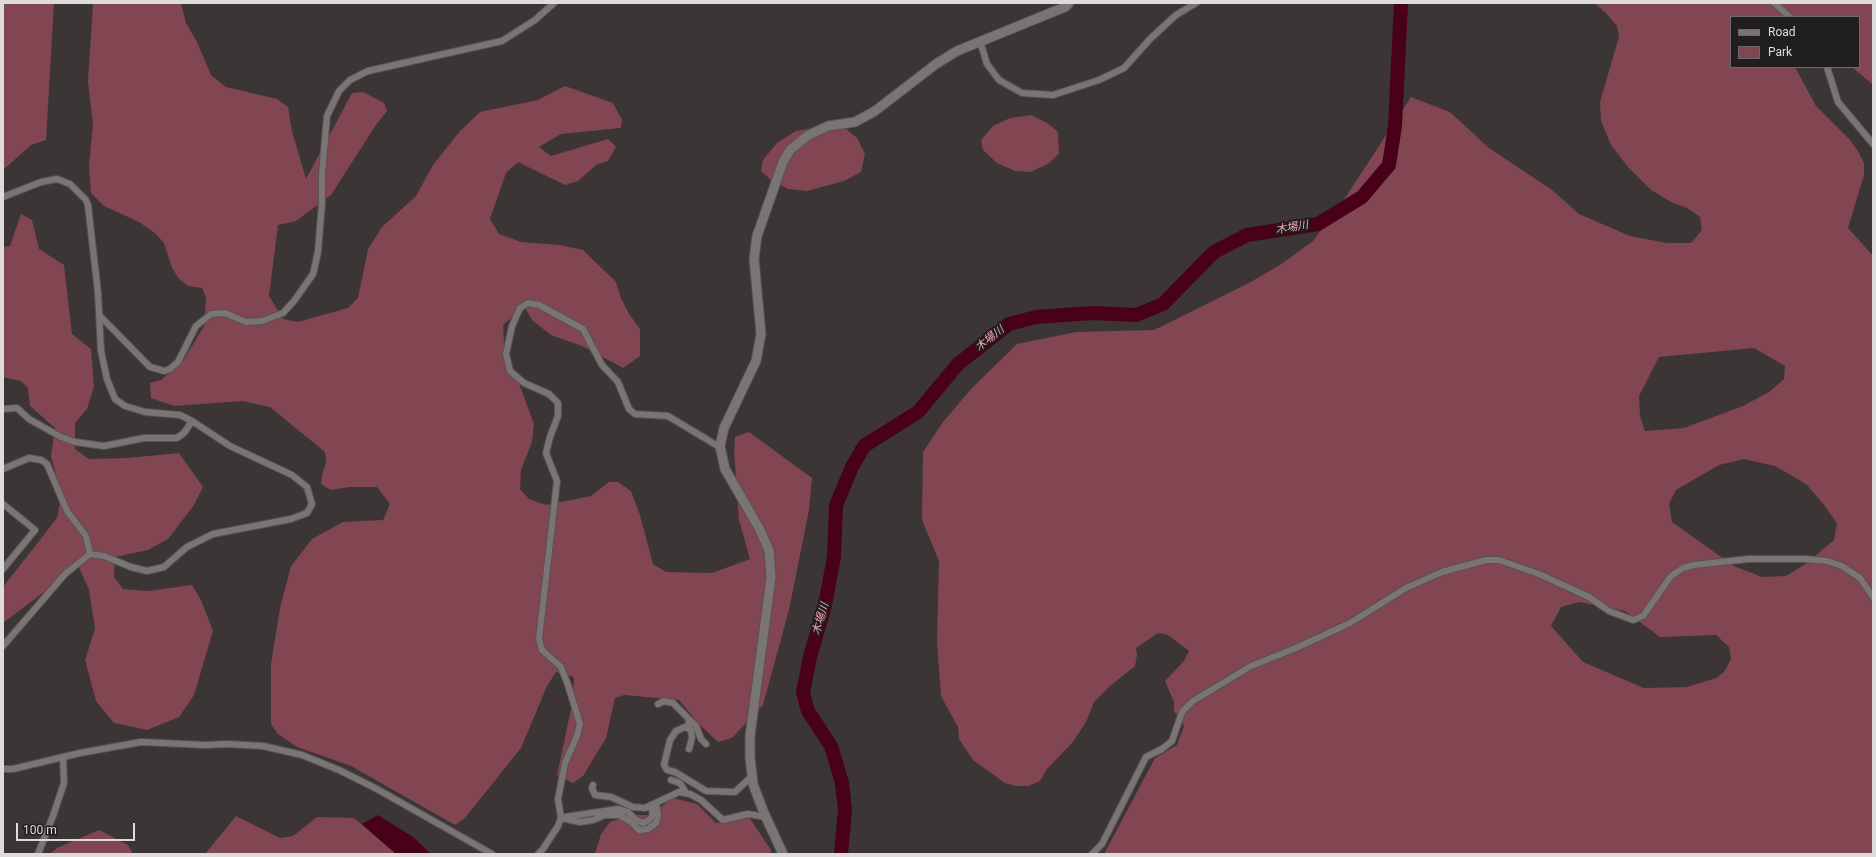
<!DOCTYPE html>
<html>
<head>
<meta charset="utf-8">
<style>
  body { margin:0 }
  #map { position:relative; width:1876px; height:857px; overflow:hidden; background:#3b3536; font-family:Roboto,sans-serif }
  canvas { display:block }
  .frame { position:absolute; inset:0; border:4px solid #dedbdb; pointer-events:none }
  .legend { position:absolute; left:1730px; top:16px; width:130px; height:52px; box-sizing:border-box; background:#201e1e; border:1px solid #6c6a6a; margin:0; padding:5px 7px; list-style:none; font-size:12px; color:#dedbdb }
  .legend li { display:flex; align-items:center; gap:8px; height:20px }
  .legend b { width:20px; border:1px solid #6c6a6a }
  .scale { position:absolute; left:16px; top:823px; width:119px; height:18px; box-sizing:border-box; border:2px solid #dedbdb; border-top:0; padding-left:5px; font-size:12px; line-height:14px; white-space:nowrap; color:#dedbdb; -webkit-text-stroke:3px #201e1e; paint-order:stroke }
</style>
</head>
<body>
<div id="map">
<canvas width="1876" height="857"></canvas>
<div class="frame"></div>
<ul class="legend">
<li><b style="height:5px;background:#7a7474"></b>Road</li>
<li><b style="height:11px;background:#814651"></b>Park</li>
</ul>
<div class="scale">100 m</div>
</div>
<script>
const context = document.querySelector('canvas').getContext('2d');
context.lineJoin = 'round';
function paint(path, color) { context.fillStyle = color; context.fill(path, 'evenodd'); }
const toPath = rows => new Path2D(rows.map(r => 'M' + r).join(''));
function trace(path, color, width, dash) { context.strokeStyle = color; context.lineWidth = width; context.lineCap = dash ? 'butt' : 'round'; context.setLineDash(dash || []); context.stroke(path); }
function write(font, color, halo, rows, align = 'center') {
  context.font = font + ' Roboto,"Noto Sans JP",sans-serif'; context.lineWidth = 4; context.setLineDash([]); context.textBaseline = 'middle'; context.strokeStyle = halo; context.fillStyle = color; for (const [text, x, y, turn = 0] of rows) {
    context.save(); context.translate(x, y); context.rotate((+turn || 0) * Math.PI / 180); context.textAlign = isNaN(turn) ? turn : align; if (halo) context.strokeText(text, 0, 0); context.fillText(text, 0, 0); context.restore();
  }
}
const green = toPath([
  [3,3,54,3,46,140,31,145,3,170],
  [93,3,181,3,186,23,197,42,211,75,226,87,277,99,288,107,292,131,306,179,352,93,363,92,384,103,387,111,376,125,331,195,296,221,278,225,269,296,283,319,298,322,348,308,358,298,368,249,382,227,416,196,433,165,460,131,480,112,538,100,565,86,613,103,622,120,621,128,561,134,539,147,551,156,608,139,616,147,608,161,596,165,578,181,565,185,518,162,506,173,490,219,499,234,521,242,560,245,583,250,616,282,621,298,629,314,640,329,640,356,623,368,582,346,551,335,532,320,524,306,503,325,504,343,534,424,532,442,521,470,520,489,529,499,546,505,591,496,609,482,618,482,631,491,640,515,653,564,666,572,712,573,750,559,739,520,734,451,735,437,749,432,812,478,809,510,789,610,763,705,732,738,718,742,698,723,679,700,624,695,615,698,606,738,583,776,573,783,557,775,573,700,574,677,556,672,547,686,521,748,465,818,455,825,351,766,297,747,278,734,271,724,271,664,280,608,291,566,312,539,343,522,383,520,390,504,377,487,350,487,331,490,321,484,322,475,326,462,325,452,270,407,243,401,174,406,151,398,150,383,161,380,183,361,204,326,206,297,202,288,188,286,179,279,172,268,164,243,155,233,139,222,104,206,91,193,89,166,93,124,88,82],
  [1594,3,1873,3,1873,85,1852,67,1859,67,1859,17,1731,17,1731,67,1795,67,1816,106,1850,140,1858,151,1864,163,1864,175,1848,228,1873,256,1873,854,1104,854,1155,758,1177,745,1184,726,1174,711,1174,702,1165,681,1184,661,1189,651,1168,635,1158,633,1136,648,1137,655,1135,666,1110,686,1094,702,1086,722,1072,743,1046,770,1040,781,1028,786,1016,786,1005,783,973,760,959,739,958,727,941,696,937,642,939,561,922,520,923,452,943,422,971,389,1017,344,1076,332,1154,330,1247,284,1280,265,1313,241,1347,195,1411,97,1450,112,1489,148,1552,190,1579,214,1630,236,1667,243,1691,243,1702,230,1700,217,1687,208,1671,202,1651,190,1628,167,1611,145,1601,121,1600,102,1619,37,1617,26,1605,12],
  [1754,348,1785,366,1784,379,1769,392,1743,406,1684,428,1645,431,1640,416,1639,396,1659,357],
  [1744,459,1775,466,1806,484,1824,505,1837,523,1834,540,1807,563,1786,576,1762,577,1734,566,1672,522,1669,504,1676,490,1719,465],
  [1579,602,1625,611,1660,637,1716,635,1729,647,1731,659,1724,672,1716,678,1687,687,1644,688,1583,662,1551,626,1561,607],
  [1031,115,1047,123,1058,132,1059,154,1048,164,1030,172,1015,171,997,163,983,150,981,140,993,126,1010,118],
  [823,126,845,128,857,138,865,154,861,172,844,181,807,191,788,189,772,181,761,171,763,160,777,143,796,131],
  [21,214,32,220,39,249,64,265,72,334,91,349,94,387,87,409,75,423,75,449,89,459,128,458,179,453,203,487,194,505,168,539,148,550,115,557,114,577,123,589,148,591,192,585,201,600,213,631,194,695,179,717,147,730,114,723,96,701,85,660,95,629,89,590,76,561,44,592,3,623,3,587,57,518,60,502,60,490,51,456,55,428,30,406,28,388,21,381,3,377,3,247,10,246],
  [673,798,697,804,716,823,749,817,771,850,770,854,595,854,601,834,610,822,630,815,649,815],
  [236,816,280,838,293,836,317,817,354,818,396,854,205,854],
  [99,830,128,845,133,854,50,854,57,848]
]);
const water = toPath([
  [378,815,413,837,431,854,396,854,362,824]
]);
const river = toPath([
  [841,854,845,810,842,783,831,746,808,711,803,693,810,657,825,605,834,557,836,505,852,467,864,446,918,412,958,364,1009,324,1036,317,1092,313,1136,315,1163,304,1214,252,1247,235,1318,224,1362,197,1389,165,1395,126,1401,3]
]);
const street = toPath([
  [1774,3,1790,17],
  [980,41,987,64,999,80,1022,93,1053,95,1099,80,1124,68,1151,38,1176,15,1196,3],
  [1827,67,1838,102,1873,144],
  [3,197,41,182,57,179,70,184,86,200,88,205,98,293,101,351,107,379,115,399,125,406,145,412,180,415,192,421,230,446,292,475,307,487,312,504,307,513,291,519,213,534,187,547,164,567,147,571,131,567,104,556,90,554,65,574,3,646],
  [100,316,150,367,164,371,170,369,178,362,196,326,211,314,225,313,246,322,262,321,283,313,294,301,313,274,318,252,322,203,322,174,327,116,339,91,350,80,368,71,502,41,535,20,554,3],
  [3,409,17,408,29,419,61,437,75,442,104,446,144,438,177,438,184,433,192,421],
  [3,469,29,458,41,460,47,464,67,511,86,536,90,554],
  [3,504,35,530,3,569],
  [658,704,664,701,673,703,689,719,688,728],
  [689,719,696,726,701,739,706,744],
  [689,749,692,738,691,730,685,727,676,731,670,740,664,765,667,770,675,772,706,791,735,792,752,776],
  [3,769,13,769,80,753,141,742,205,745,227,744,263,746,302,755,339,770,375,788,492,854],
  [671,780,680,783,686,793],
  [593,785,592,788,595,795,611,797,633,807,645,808,679,792,690,794,701,800,723,820,748,814,766,817],
  [565,817,618,809,628,812,636,820,643,823,649,820,653,815,651,805],
  [561,818,580,822,593,820,605,815,619,815,630,821,639,830,648,829,656,823,658,814,656,803],
  [38,854,53,816,64,783,63,758],
  [538,854,543,849,558,826,561,818,558,799,565,763,577,736,580,724,568,685,561,667,542,650,539,639,557,481,546,453,550,437,558,416,558,403,549,394,524,383,510,371,506,354,512,326,520,308,528,303,539,305,583,329,602,365,618,382,629,409,635,414,668,416,721,448],
  [1092,854,1102,844,1146,757,1162,749,1172,741,1182,712,1193,701,1251,666,1296,648,1350,623,1406,588,1442,572,1486,560,1499,560,1539,574,1589,597,1609,611,1633,620,1643,616,1671,576,1683,568,1694,565,1748,559,1805,559,1827,561,1842,566,1860,578,1873,597]
]);
const secondary = toPath([
  [783,854,764,813,753,784,750,757,750,736,771,578,769,550,759,528,725,469,720,446,724,428,756,361,761,334,754,259,757,236,783,162,790,150,807,136,828,126,855,122,875,111,936,64,957,51,1065,7,1069,3]
]);
const waterNames = [
  ["木場川",1292,228,-9],
  ["木場川",990,339,-38],
  ["木場川",821,619,-74]
];
paint(green, '#814651');
paint(water, '#49011a');
trace(river, '#49011a', 14);
trace(street, '#575253', 8);
trace(secondary, '#575253', 11);
trace(street, '#7a7474', 6);
trace(secondary, '#7a7474', 9);
write('italic 11px', '#f6a6b3', '#201e1e', waterNames);
</script>
</body>
</html>
